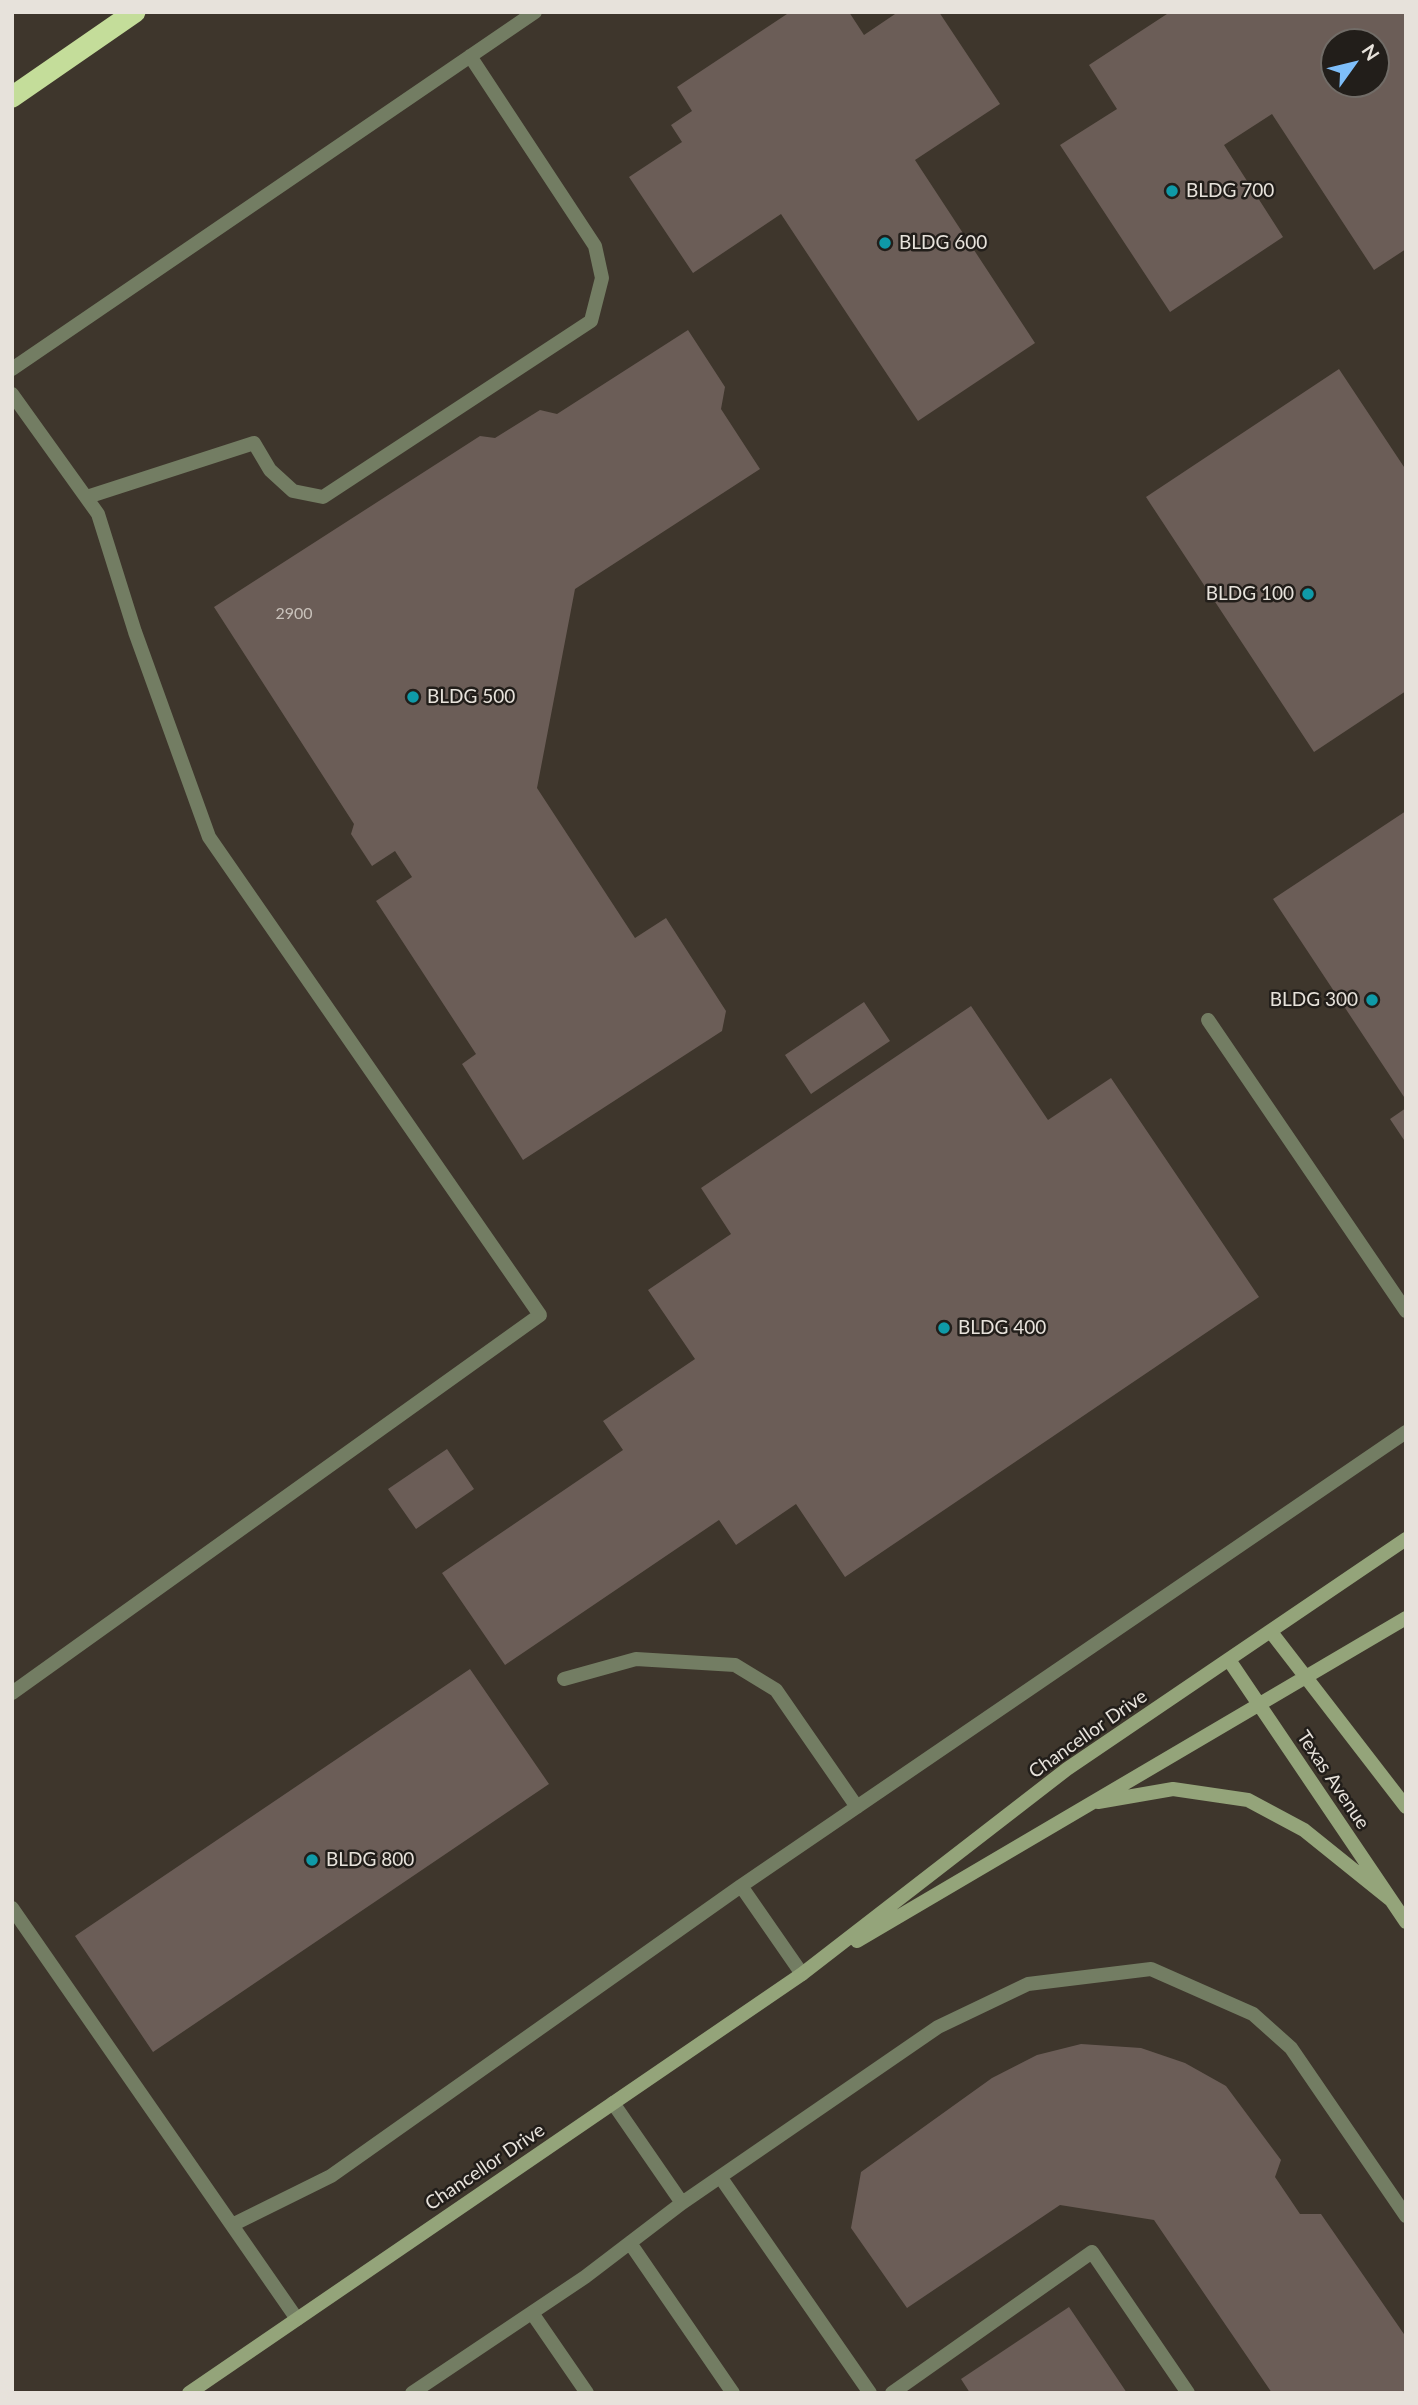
<!DOCTYPE html>
<html>
<head>
<meta charset="utf-8">
<style>
  body { margin:0 }
  #map { position:relative; width:1418px; height:2405px; overflow:hidden; background:#3e362c; font-family:Lato,sans-serif }
  canvas { display:block }
  .frame { position:absolute; inset:0; border:14px solid #e7e2db; pointer-events:none }
  .north { position:absolute; left:1320px; top:28px; width:70px; height:70px; box-sizing:border-box; background:#221e1a; border:2px solid #716c67; border-radius:50%; rotate:56deg; font-size:19px; font-weight:700; line-height:28px; text-align:center; color:#e7e2db }
  .north::after { content:''; display:block; margin:auto; width:24px; height:32px; background:#7ebef9; clip-path:polygon(50% 0,100% 100%,50% 72%,0 100%) }
</style>
</head>
<body>
<div id="map">
<canvas width="1418" height="2405"></canvas>
<div class="frame"></div>
<div class="north">N</div>
</div>
<script>
const context = document.querySelector('canvas').getContext('2d');
context.lineJoin = 'round';
function paint(path, color) { context.fillStyle = color; context.fill(path, 'evenodd'); }
const toPath = rows => new Path2D(rows.map(r => 'M' + r).join(''));
function trace(path, color, width, dash) { context.strokeStyle = color; context.lineWidth = width; context.lineCap = dash ? 'butt' : 'round'; context.setLineDash(dash || []); context.stroke(path); }
function write(font, color, halo, rows, align = 'center') {
  context.font = font + ' Lato,sans-serif'; context.lineWidth = 5; context.setLineDash([]); context.textBaseline = 'middle'; context.strokeStyle = halo; context.fillStyle = color; for (const [text, x, y, turn = 0] of rows) {
    context.save(); context.translate(x, y); context.rotate((+turn || 0) * Math.PI / 180); context.textAlign = isNaN(turn) ? turn : align; if (halo) context.strokeText(text, 0, 0); context.fillText(text, 0, 0); context.restore();
  }
}
const building = toPath([
  [790,12,849,12,864,35,898,12,939,12,1000,104,915,160,1035,343,918,421,781,214,693,273,629,177,682,142,671,125,692,111,677,87],
  [1170,12,1406,12,1406,249,1374,270,1272,114,1224,145,1283,237,1170,312,1060,145,1117,109,1089,65],
  [1334,42,1376,42,1376,84,1334,84],
  [688,330,725,387,721,409,760,469,575,589,537,788,635,938,666,918,726,1011,722,1031,523,1160,462,1064,476,1054,376,901,412,877,395,851,372,866,351,834,354,824,214,607,480,436,495,438,540,410,557,414],
  [1339,369,1406,470,1406,691,1314,752,1146,497],
  [1406,811,1406,1100,1273,899],
  [864,1002,890,1041,811,1094,785,1055],
  [971,1006,1048,1120,1111,1078,1259,1297,845,1577,796,1504,736,1545,719,1520,505,1665,442,1573,623,1450,603,1421,695,1359,648,1290,731,1234,701,1188],
  [1406,1108,1406,1143,1390,1119],
  [447,1449,474,1489,416,1529,388,1489],
  [470,1669,549,1784,153,2052,75,1936],
  [1081,2044,1141,2048,1185,2063,1226,2086,1281,2160,1275,2177,1300,2214,1321,2214,1406,2337,1406,2393,1272,2393,1154,2220,1060,2205,907,2308,851,2228,861,2172,992,2078,1037,2055],
  [1069,2307,1127,2393,970,2393,961,2379]
]);
const lane = toPath([
  [12,369,535,12],
  [12,394,98,514,135,632,209,837,540,1315,12,1693],
  [87,497,254,443,270,470,293,491,323,497,591,321,602,278,595,246,470,56],
  [1208,1020,1406,1311],
  [564,1679,636,1659,735,1665,776,1690,857,1807],
  [741,1886,1406,1432],
  [12,1908,297,2319],
  [613,2103,682,2203,938,2027,1028,1984,1151,1969,1253,2014,1291,2048,1406,2216],
  [721,2178,870,2393],
  [232,2225,331,2176,741,1886,802,1974],
  [630,2243,733,2393],
  [532,2313,587,2393],
  [412,2393,585,2277,682,2203],
  [892,2393,1092,2252,1188,2393]
]);
const secondary = toPath([
  [1271,1632,1406,1807],
  [1229,1660,1406,1922],
  [1098,1802,1173,1789,1248,1800,1304,1830,1391,1900],
  [857,1941,1406,1618],
  [189,2393,802,1974,1067,1769,1406,1539]
]);
const highway = toPath([
  [12,97,135,12]
]);
const markers = [
  [1172,191,7,"#0f9aa8"],
  [885,243,7,"#0f9aa8"],
  [1308,594,7,"#0f9aa8"],
  [413,697,7,"#0f9aa8"],
  [1372,1000,7,"#0f9aa8"],
  [944,1328,7,"#0f9aa8"],
  [312,1860,7,"#0f9aa8"]
];
const numberNames = [
  ["2900",294,614]
];
const poiNames = [
  ["BLDG 700",1186,191],
  ["BLDG 600",899,243],
  ["BLDG 100",1294,594,"right"],
  ["BLDG 500",427,697],
  ["BLDG 300",1358,1000,"right"],
  ["BLDG 400",958,1328],
  ["BLDG 800",326,1860]
];
const streetNames = [
  ["Chancellor Drive",1088,1734,-35],
  ["Texas Avenue",1333,1780,56],
  ["Chancellor Drive",485,2167,-34]
];
paint(building, '#6b5d57');
trace(lane, '#737d63', 14);
trace(secondary, '#94a47a', 14);
trace(highway, '#c4dd9a', 21);
for (const [x, y, r, color] of markers) { const dot = new Path2D(); dot.arc(x, y, r, 0, 2 * Math.PI); context.fillStyle = color; context.fill(dot); trace(dot, '#221e1a', 2.5); }
write('16px', '#c8c1ba', null, numberNames);
write('19px', '#e7e2db', '#221e1a', poiNames, 'left');
write('19px', '#e7e2db', '#221e1a', streetNames);
</script>
</body>
</html>
